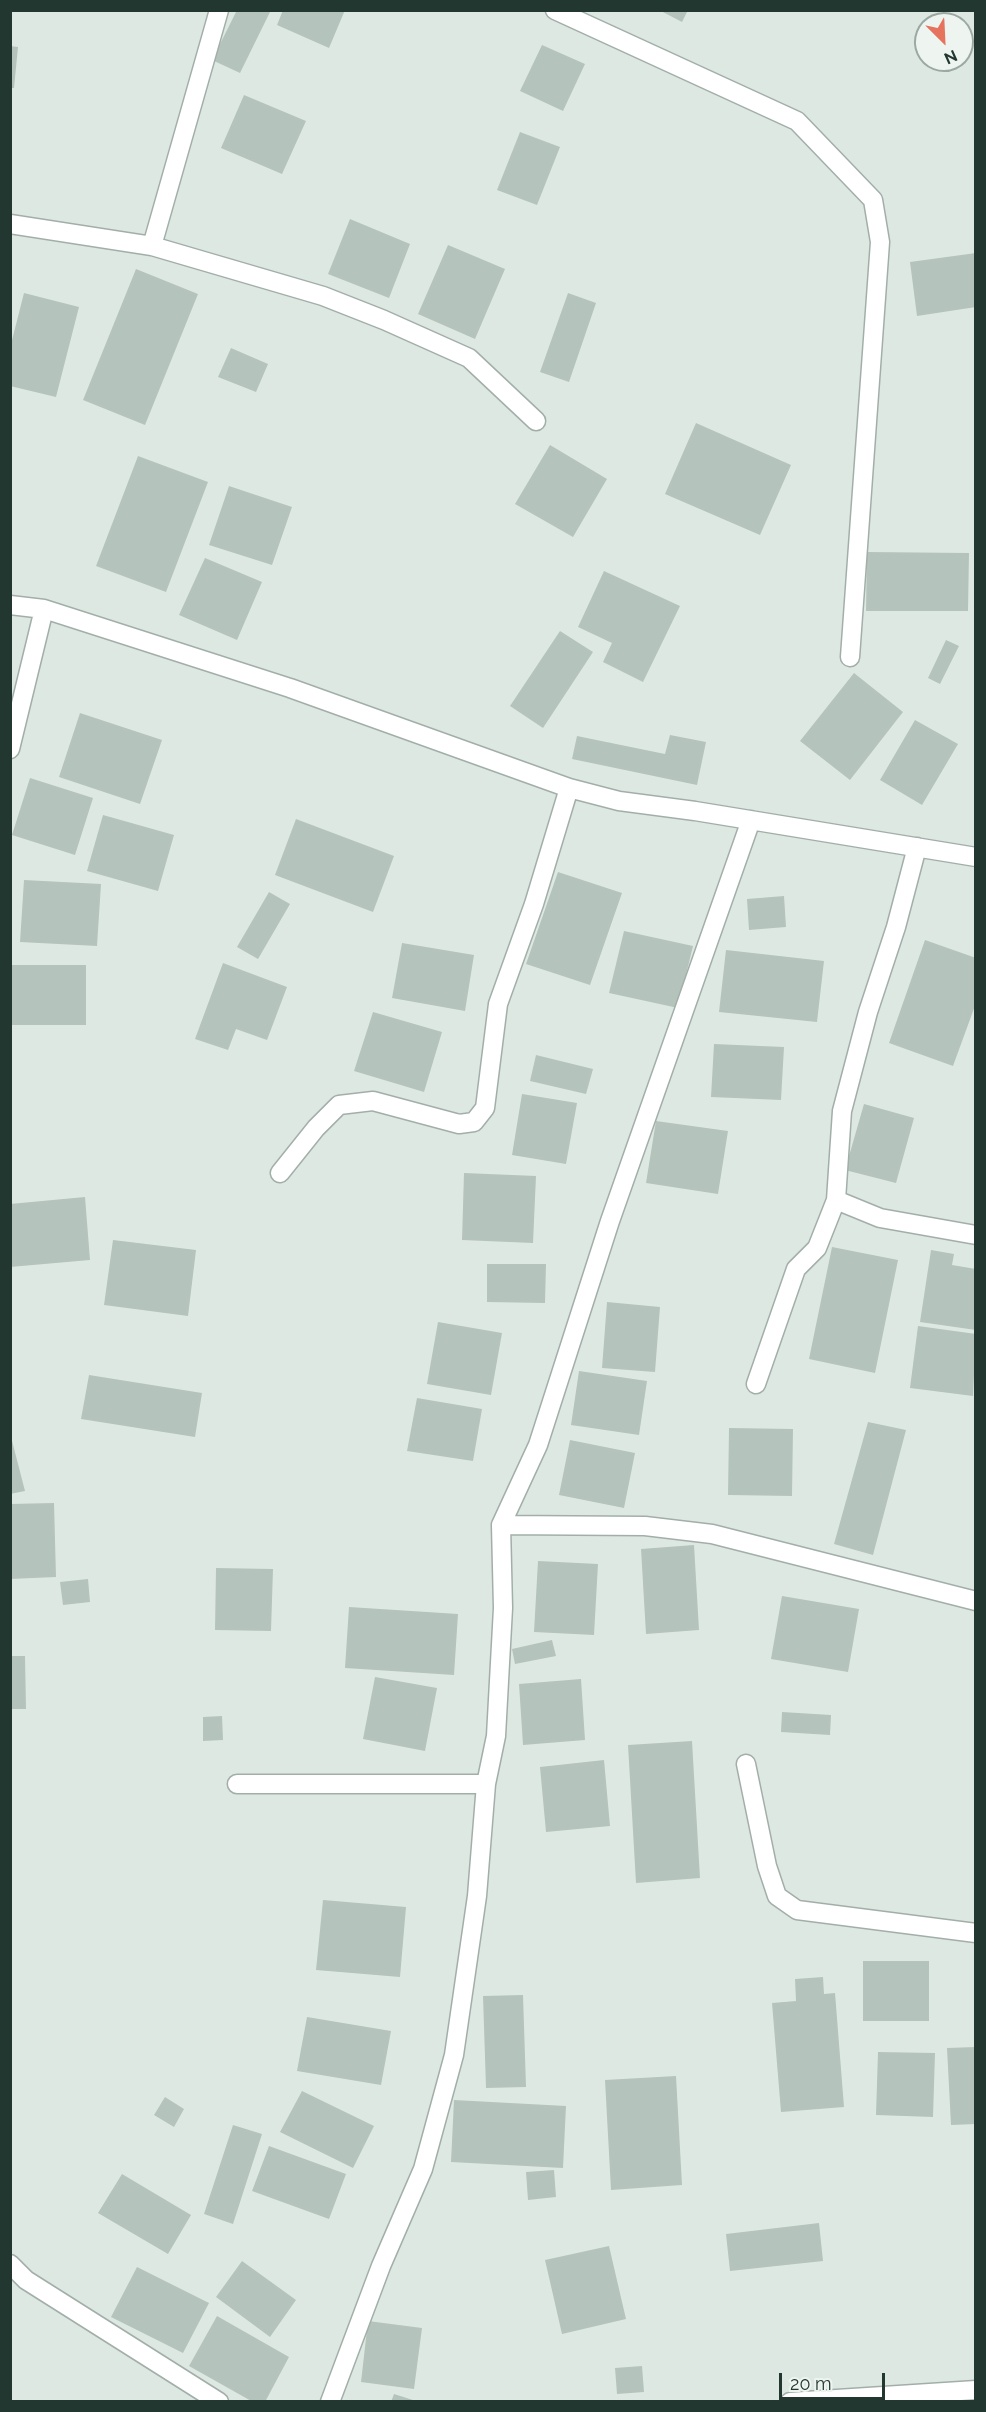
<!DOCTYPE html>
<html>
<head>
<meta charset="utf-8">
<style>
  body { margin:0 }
  #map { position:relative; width:986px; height:2412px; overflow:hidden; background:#dee8e3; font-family:Raleway,sans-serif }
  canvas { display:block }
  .frame { position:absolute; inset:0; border:12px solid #21372f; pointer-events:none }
  .north { position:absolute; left:914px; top:12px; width:60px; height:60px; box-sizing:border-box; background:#eef5f1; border:2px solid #9ca9a3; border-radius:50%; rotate:156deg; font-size:16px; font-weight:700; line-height:24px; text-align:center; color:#21372f }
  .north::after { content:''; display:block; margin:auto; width:21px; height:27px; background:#e6735e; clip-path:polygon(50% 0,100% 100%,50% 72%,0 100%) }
  .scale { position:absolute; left:779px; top:2373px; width:106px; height:27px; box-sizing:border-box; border:3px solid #21372f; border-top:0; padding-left:8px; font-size:18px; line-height:21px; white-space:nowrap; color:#21372f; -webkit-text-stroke:4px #eef5f1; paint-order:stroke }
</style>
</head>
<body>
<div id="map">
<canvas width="986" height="2412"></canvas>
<div class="frame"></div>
<div class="north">N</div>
<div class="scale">20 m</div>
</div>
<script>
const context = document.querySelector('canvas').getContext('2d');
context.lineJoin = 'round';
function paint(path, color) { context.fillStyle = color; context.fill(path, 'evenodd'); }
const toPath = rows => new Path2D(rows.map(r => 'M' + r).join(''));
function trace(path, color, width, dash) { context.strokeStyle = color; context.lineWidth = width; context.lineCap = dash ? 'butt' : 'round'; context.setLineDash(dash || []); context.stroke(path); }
const building = toPath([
  [237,10,271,10,240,73,212,60],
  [283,10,345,10,329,48,277,25],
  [659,10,688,10,682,22],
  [542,45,585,64,563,111,520,91],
  [10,46,18,47,14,88,10,88],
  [244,95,306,121,282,174,221,148],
  [520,132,560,147,537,205,497,190],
  [350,219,410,244,389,298,328,274],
  [448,245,505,269,475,339,418,314],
  [976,253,976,307,917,316,910,262],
  [136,269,198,294,145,425,83,400],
  [24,293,79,307,56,397,10,386,10,348],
  [568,293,596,303,569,382,540,372],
  [231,348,268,364,256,392,218,377],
  [696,423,791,465,760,535,665,494],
  [550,445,607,479,573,537,515,504],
  [138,456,208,482,166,592,96,566],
  [229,486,292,507,272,565,209,545],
  [867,552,969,553,968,611,866,611],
  [205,558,262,582,237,640,179,615],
  [604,571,680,606,643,682,603,662,612,643,578,627],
  [560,631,593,652,543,728,510,706],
  [946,640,959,646,940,684,928,678],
  [854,673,903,712,850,780,800,741],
  [80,713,162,740,140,804,59,777],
  [915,720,958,744,922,805,880,780],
  [670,735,706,742,697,785,572,759,577,736,665,754],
  [30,778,93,798,75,855,12,835],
  [103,815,174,835,158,891,87,871],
  [296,819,394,856,373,912,275,875],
  [558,872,622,893,590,985,526,964],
  [24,880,101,884,97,946,20,942],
  [269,892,290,904,258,959,237,947],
  [784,896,786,927,749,930,747,899],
  [624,931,693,946,678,1008,609,993],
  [925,940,976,958,976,1003,953,1066,889,1043],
  [402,943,474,955,465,1011,392,998],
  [726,950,824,961,817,1022,719,1012],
  [223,963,287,987,267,1040,236,1029,228,1050,195,1039],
  [10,965,86,965,86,1025,10,1025],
  [373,1012,442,1032,424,1092,354,1071],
  [714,1044,784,1047,781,1100,711,1097],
  [536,1055,593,1069,586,1094,530,1081],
  [522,1094,577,1103,566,1164,512,1155],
  [864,1104,914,1118,896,1183,845,1170],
  [656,1121,728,1131,718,1194,646,1183],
  [464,1173,536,1176,533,1243,462,1240],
  [85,1197,90,1260,10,1267,10,1204],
  [113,1240,196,1250,188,1316,104,1305],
  [832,1247,898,1260,875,1373,809,1359],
  [931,1250,954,1254,952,1265,976,1269,976,1330,920,1322],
  [487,1264,546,1264,545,1303,487,1302],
  [607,1302,660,1307,655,1372,602,1368],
  [438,1322,502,1333,491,1395,427,1384],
  [918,1326,976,1334,973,1396,910,1388],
  [579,1371,647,1381,639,1435,571,1425],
  [89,1375,202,1393,195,1437,81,1419],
  [417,1398,482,1409,473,1461,407,1451],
  [868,1422,906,1430,873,1555,834,1544],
  [729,1428,793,1429,792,1496,728,1495],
  [10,1433,25,1491,10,1494],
  [570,1440,635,1453,624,1508,559,1495],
  [54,1503,56,1577,10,1579,10,1504],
  [694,1545,699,1630,646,1634,641,1549],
  [538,1561,598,1564,594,1635,534,1632],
  [216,1568,273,1569,271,1631,215,1630],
  [88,1579,90,1602,63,1605,60,1582],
  [782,1596,859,1609,848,1672,771,1659],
  [349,1607,458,1614,454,1675,345,1668],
  [552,1640,556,1656,515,1664,512,1649],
  [10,1656,25,1656,26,1709,10,1709],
  [375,1677,437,1688,425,1751,363,1739],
  [581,1679,585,1740,523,1745,519,1684],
  [782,1712,831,1715,830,1735,781,1732],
  [222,1716,223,1740,203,1741,203,1717],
  [692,1741,700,1878,636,1883,628,1745],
  [604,1760,610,1826,546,1832,540,1767],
  [323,1900,406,1907,400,1977,316,1970],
  [863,1961,929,1961,929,2021,863,2021],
  [823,1977,824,1994,835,1993,844,2107,781,2112,772,2003,796,2001,795,1979],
  [523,1995,526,2087,486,2088,483,1996],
  [307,2017,391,2031,381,2085,297,2071],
  [976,2047,976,2124,951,2125,947,2048],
  [878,2052,935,2053,933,2117,876,2115],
  [676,2076,682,2185,611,2190,605,2080],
  [302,2091,374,2126,353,2168,280,2132],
  [165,2097,184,2109,174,2127,154,2115],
  [454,2100,566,2106,563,2168,451,2162],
  [233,2125,262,2134,233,2224,204,2214],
  [269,2146,346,2174,329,2219,252,2191],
  [554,2170,556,2197,528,2200,526,2172],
  [122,2174,191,2215,168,2254,98,2213],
  [819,2223,823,2261,730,2271,726,2234],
  [609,2246,626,2319,562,2334,545,2260],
  [242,2261,296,2300,270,2337,216,2297],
  [137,2267,209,2303,183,2353,111,2317],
  [217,2316,289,2357,265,2402,253,2402,189,2366],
  [368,2321,422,2328,414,2389,361,2382],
  [642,2366,644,2392,617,2394,615,2368],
  [394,2394,416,2401,416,2402,391,2402]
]);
const minor = toPath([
  [555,10,797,121,873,200,880,242,850,657],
  [10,224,152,246,323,296,384,320,469,358,536,421],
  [152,246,219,10],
  [10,605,44,609,290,688,569,788,619,801,695,811,976,857],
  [10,749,44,609],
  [280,1173,316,1128,339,1105,373,1101,459,1124,474,1122,485,1108,498,1004,534,904,569,788],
  [836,1200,880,1218,976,1235],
  [756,1384,796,1269,817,1248,836,1200,842,1111,868,1012,896,927,917,847],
  [501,1525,538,1445,610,1221,751,820],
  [746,1764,767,1866,777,1896,797,1910,976,1933],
  [237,1784,486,1784,477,1896,454,2055,423,2169,381,2266,330,2402],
  [486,1784,496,1736,503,1608,501,1525,645,1526,712,1534,976,1601],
  [10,2264,26,2280,219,2402],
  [790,2402,976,2390]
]);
paint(building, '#b4c3bb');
trace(minor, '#a2afa9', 21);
trace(minor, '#fff', 18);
</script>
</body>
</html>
